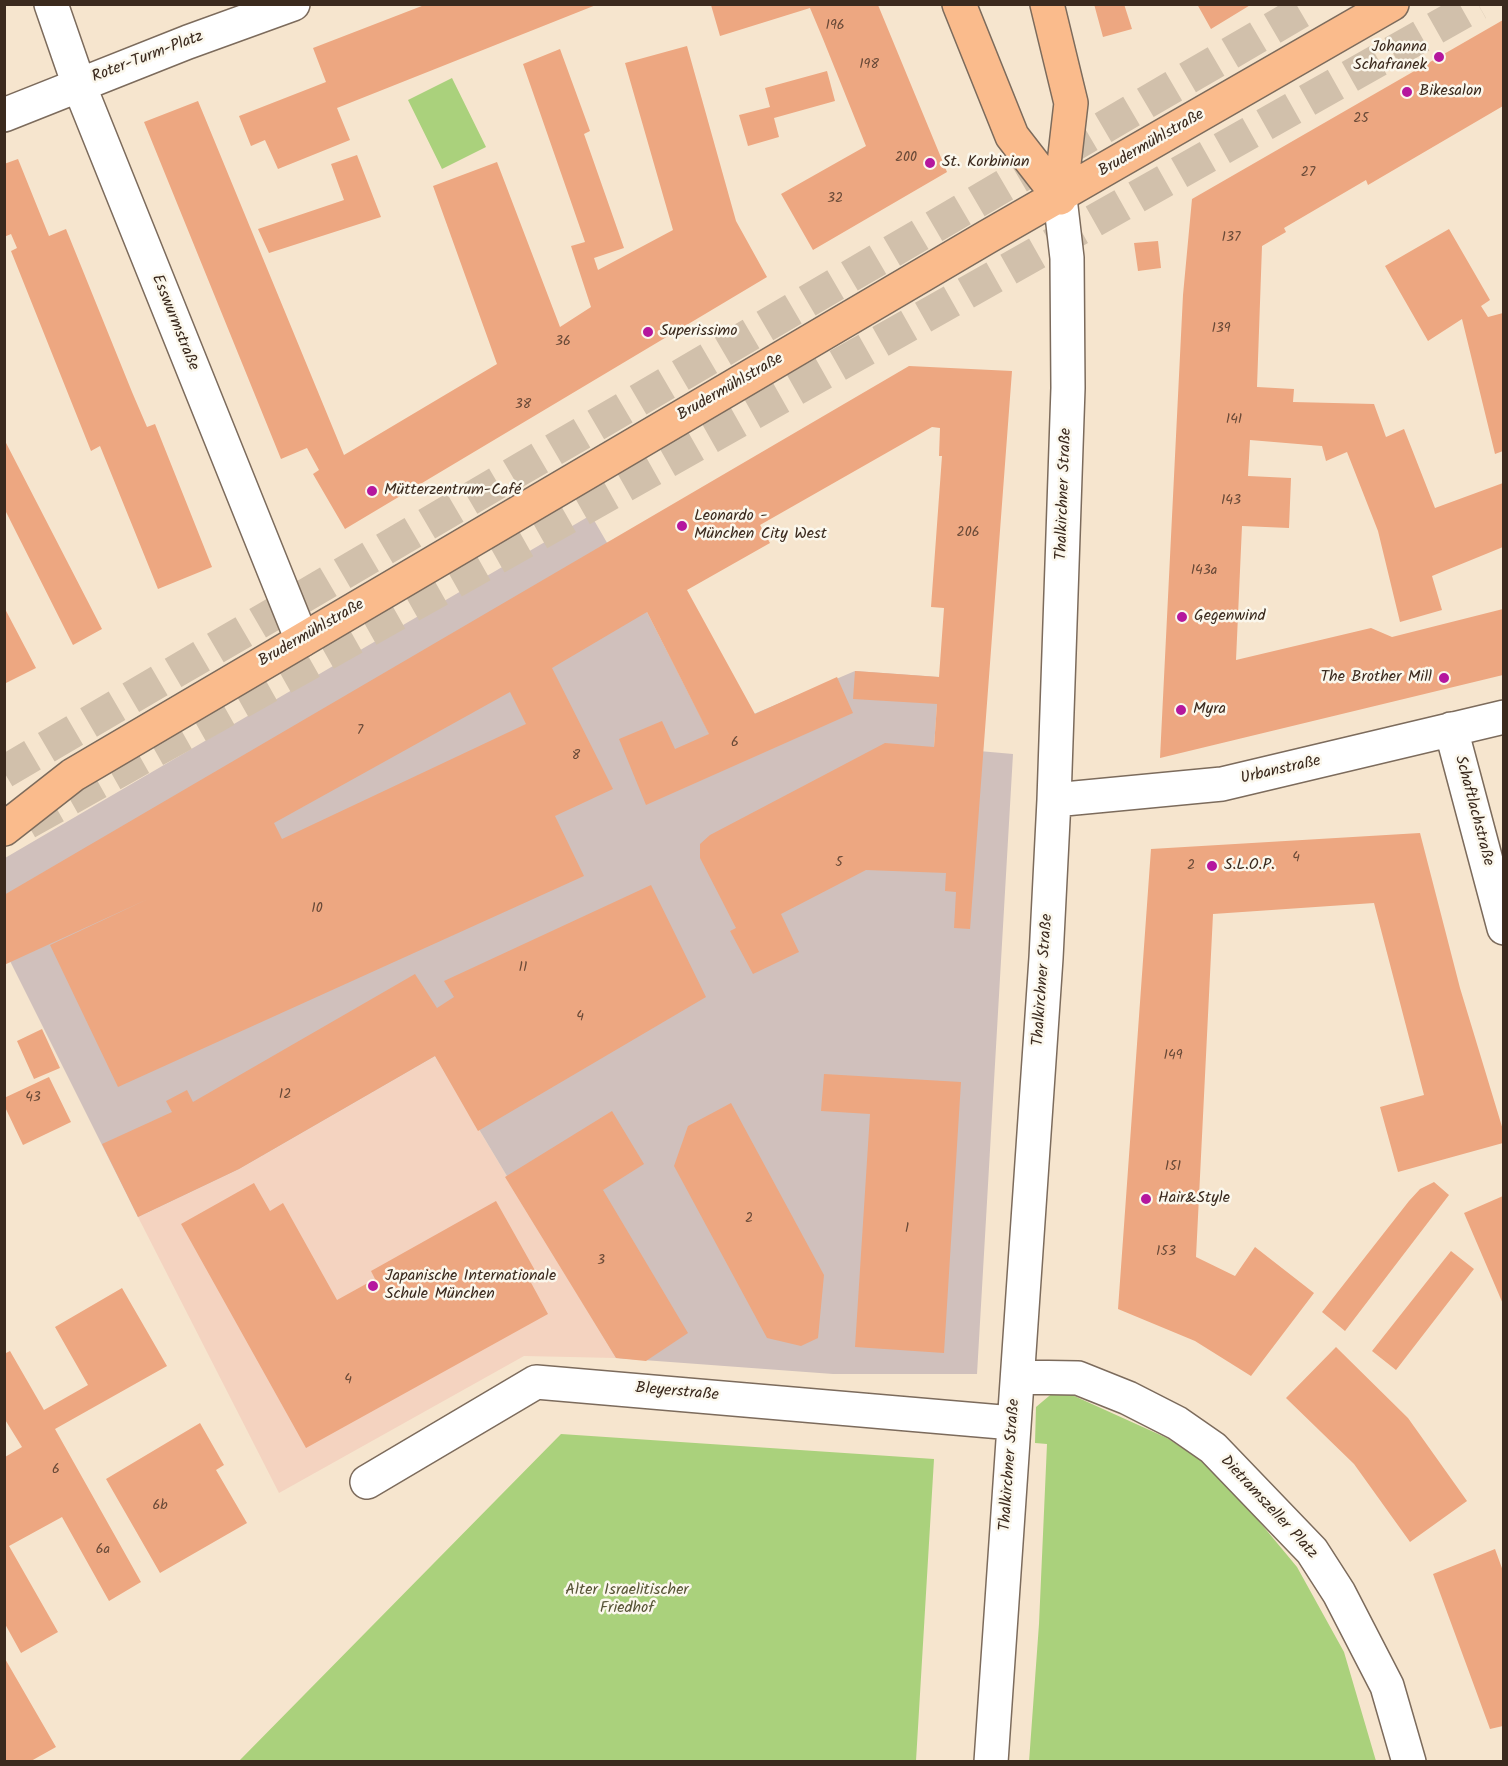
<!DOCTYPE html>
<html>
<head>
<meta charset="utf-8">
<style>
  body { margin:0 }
  #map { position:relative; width:1508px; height:1766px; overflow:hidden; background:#f6e5ce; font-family:Kalam,sans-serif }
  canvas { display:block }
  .frame { position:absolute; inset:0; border:6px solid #3b2a1e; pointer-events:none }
</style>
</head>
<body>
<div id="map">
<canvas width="1508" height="1766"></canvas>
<div class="frame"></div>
</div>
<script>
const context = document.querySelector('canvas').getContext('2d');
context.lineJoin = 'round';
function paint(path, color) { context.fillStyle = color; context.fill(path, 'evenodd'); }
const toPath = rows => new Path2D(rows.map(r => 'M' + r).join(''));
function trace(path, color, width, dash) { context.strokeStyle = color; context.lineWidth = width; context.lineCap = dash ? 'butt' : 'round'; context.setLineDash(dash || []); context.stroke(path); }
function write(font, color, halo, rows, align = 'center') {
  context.font = font + ' Kalam,sans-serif'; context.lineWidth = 5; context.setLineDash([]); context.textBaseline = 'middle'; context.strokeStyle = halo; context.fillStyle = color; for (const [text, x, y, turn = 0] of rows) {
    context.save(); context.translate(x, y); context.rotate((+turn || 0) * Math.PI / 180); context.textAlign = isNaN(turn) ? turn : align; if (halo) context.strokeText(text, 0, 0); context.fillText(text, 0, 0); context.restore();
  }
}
const built = toPath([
  [435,1056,616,1358,524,1356,279,1493,138,1217,239,1169]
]);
const industrial = toPath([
  [591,515,647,612,709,733,855,671,939,677,934,747,1013,754,977,1374,833,1374,616,1358,435,1056,239,1169,138,1217,5,951,5,858]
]);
const green = toPath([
  [452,78,486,147,442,169,408,100],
  [1061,1390,1167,1438,1208,1465,1258,1520,1297,1567,1344,1652,1376,1761,1029,1762,1039,1624,1047,1444,1035,1443,1036,1407,1055,1391],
  [561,1434,934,1459,916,1761,239,1761]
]);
const building = toPath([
  [427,4,596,5,337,108,350,140,278,169,265,140,251,146,239,116,326,82,313,48],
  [1094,4,1124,4,1132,29,1103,37],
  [1197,4,1252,4,1211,29],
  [711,5,878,5,947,172,813,250,781,194,866,146,823,39,810,8,720,36],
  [1503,20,1503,106,1368,185,1366,180,1284,228,1286,232,1262,246,1257,387,1294,389,1293,402,1374,404,1386,437,1404,429,1435,508,1503,483,1503,547,1432,576,1442,610,1400,622,1378,531,1347,452,1326,461,1322,446,1250,440,1248,476,1291,478,1289,528,1242,526,1236,660,1371,628,1392,637,1503,609,1503,675,1160,758,1183,295,1192,199],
  [687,46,736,221,767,277,345,529,313,474,319,470,307,448,281,459,144,122,198,101,344,455,497,364,433,186,497,162,560,327,591,307,571,246,585,242,523,64,560,49,590,131,584,134,624,248,594,258,598,270,673,230,625,63],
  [827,71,835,101,774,118,779,137,748,146,739,115,770,107,765,88],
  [357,155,381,217,269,253,258,229,344,200,331,164],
  [18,159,49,236,66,229,132,392,147,427,155,424,212,567,158,589,100,446,91,451,11,251,17,248,11,234,4,237,4,164],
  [1449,229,1490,300,1481,306,1488,317,1503,313,1503,451,1495,454,1462,319,1428,341,1385,266],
  [1158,241,1161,268,1138,271,1134,243],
  [909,366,1012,371,970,929,954,928,956,892,945,891,946,873,866,870,781,914,799,952,753,974,730,931,736,928,700,858,700,844,710,835,885,743,934,747,937,704,853,699,855,671,939,677,944,608,931,607,942,456,939,456,940,428,932,427,760,525,770,543,687,590,755,714,837,677,853,713,646,805,619,739,662,721,675,749,709,734,647,612,552,668,613,789,555,816,584,876,118,1087,50,945,148,899,4,965,4,895],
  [510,692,526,724,282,839,274,823],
  [4,439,102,629,73,645,4,508],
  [4,607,36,668,4,684],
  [1420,833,1460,988,1503,1130,1503,1143,1398,1172,1380,1107,1424,1095,1374,903,1213,914,1196,1257,1235,1276,1255,1247,1314,1293,1251,1376,1195,1341,1118,1309,1151,849],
  [651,885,706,997,478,1131,435,1056,239,1169,138,1217,102,1144,172,1112,166,1101,187,1090,193,1102,415,974,437,1008,454,997,444,981],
  [42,1029,60,1068,34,1079,17,1041],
  [824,1074,961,1082,944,1353,855,1347,870,1114,821,1111],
  [49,1077,71,1122,23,1145,4,1105,4,1098],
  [731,1103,824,1275,818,1338,801,1346,767,1338,674,1166,688,1126],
  [612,1111,644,1164,603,1190,688,1333,646,1361,616,1358,505,1177],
  [1434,1182,1449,1195,1345,1331,1322,1312,1409,1201,1420,1189],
  [254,1183,270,1211,283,1203,337,1300,375,1279,371,1271,496,1201,537,1274,529,1279,548,1314,306,1448,181,1224],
  [1503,1196,1503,1304,1464,1213],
  [1451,1251,1474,1269,1396,1370,1372,1351],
  [122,1288,167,1366,55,1429,141,1582,109,1601,62,1517,9,1546,58,1632,21,1653,5,1624,5,1457,22,1447,4,1418,4,1354,10,1351,44,1410,88,1385,55,1327],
  [1336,1347,1408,1418,1467,1501,1410,1542,1354,1464,1286,1398],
  [200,1423,224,1465,216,1470,247,1523,160,1573,106,1479],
  [1495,1549,1503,1571,1503,1726,1490,1729,1433,1574],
  [4,1657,56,1747,31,1761,4,1761]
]);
const highwayTunnel = toPath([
  [4,772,1314,4],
  [27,823,1478,4]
]);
const minor = toPath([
  [51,4,79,85,302,640],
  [4,115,188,42,293,4],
  [1451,729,1504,928],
  [1054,800,1222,784,1504,717],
  [1018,1377,1078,1378,1128,1398,1177,1423,1213,1448,1312,1551,1339,1593,1387,1686,1409,1762],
  [367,1482,536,1382,1013,1423],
  [991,1762,1046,958,1054,800,1068,388,1067,258,1060,198]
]);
const major = toPath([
  [959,4,1012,136,1060,198],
  [1047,4,1071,103,1060,198],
  [4,829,73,775,987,237,1392,4]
]);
const markers = [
  [1439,57,6,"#b5179e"],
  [1407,92,6,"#b5179e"],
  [930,163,6,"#b5179e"],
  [648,332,6,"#b5179e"],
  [372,491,6,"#b5179e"],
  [682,526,6,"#b5179e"],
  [1182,617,6,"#b5179e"],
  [1444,678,6,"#b5179e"],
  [1181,710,6,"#b5179e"],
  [1212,866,6,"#b5179e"],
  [1146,1199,6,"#b5179e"],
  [373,1286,6,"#b5179e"]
];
const numberNames = [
  ["196",835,27],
  ["198",869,66],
  ["25",1361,120],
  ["200",906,159],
  ["27",1308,174],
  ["32",835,200],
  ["137",1231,239],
  ["139",1221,330],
  ["36",563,343],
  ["38",523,406],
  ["141",1234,421],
  ["143",1231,502],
  ["206",968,534],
  ["143a",1204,572],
  ["7",360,732],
  ["6",735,744],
  ["8",576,757],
  ["4",1296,859],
  ["5",839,864],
  ["2",1191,867],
  ["10",317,910],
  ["11",523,969],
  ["4",580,1018],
  ["149",1173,1057],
  ["12",285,1096],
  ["43",33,1099],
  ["151",1173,1168],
  ["2",749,1220],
  ["1",907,1230],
  ["153",1166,1253],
  ["3",601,1262],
  ["4",348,1381],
  ["6",56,1471],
  ["6b",160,1507],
  ["6a",103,1551]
];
const poiNames = [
  ["Johanna",1427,48,"right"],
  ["Schafranek",1427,66,"right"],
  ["Bikesalon",1419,92],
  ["St. Korbinian",942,163],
  ["Superissimo",660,332],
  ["Mütterzentrum-Café",384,491],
  ["Leonardo -",694,517],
  ["München City West",694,535],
  ["Gegenwind",1194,617],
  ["The Brother Mill",1432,678,"right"],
  ["Myra",1193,710],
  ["S.L.O.P.",1224,866],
  ["Hair&Style",1158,1199],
  ["Japanische Internationale",385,1277],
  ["Schule München",385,1295]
];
const streetNames = [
  ["Roter-Turm-Platz",148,58,-21],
  ["Brudermühlstraße",1152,144,-30],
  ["Esswurmstraße",174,323,68],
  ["Brudermühlstraße",731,388,-30],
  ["Thalkirchner Straße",1065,494,-88],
  ["Brudermühlstraße",312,634,-30],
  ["Urbanstraße",1281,771,-13],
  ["Schaftlachstraße",1473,811,75],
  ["Thalkirchner Straße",1044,980,-86],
  ["Bleyerstraße",677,1393,5],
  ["Thalkirchner Straße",1011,1465,-86],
  ["Dietramszeller Platz",1268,1508,47]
];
const parkNames = [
  ["Alter Israelitischer",627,1591],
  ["Friedhof",627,1609]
];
paint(built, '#f4d3c0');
paint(industrial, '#d0c0bc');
paint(green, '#aad17c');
paint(building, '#eda781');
trace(highwayTunnel, '#d1c0ab', 33, [33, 16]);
trace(minor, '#7c6b5c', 36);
trace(major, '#7c6b5c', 36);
trace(minor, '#fff', 33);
trace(major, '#fabb8c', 33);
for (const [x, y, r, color] of markers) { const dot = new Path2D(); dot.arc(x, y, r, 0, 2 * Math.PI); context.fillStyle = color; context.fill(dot); trace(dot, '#fbf7ec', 2); }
write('14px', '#684937', null, numberNames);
write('16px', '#3b2a1e', '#fbf7ec', poiNames, 'left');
write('16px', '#3b2a1e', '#fbf7ec', streetNames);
write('16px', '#575436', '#fbf7ec', parkNames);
</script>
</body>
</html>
